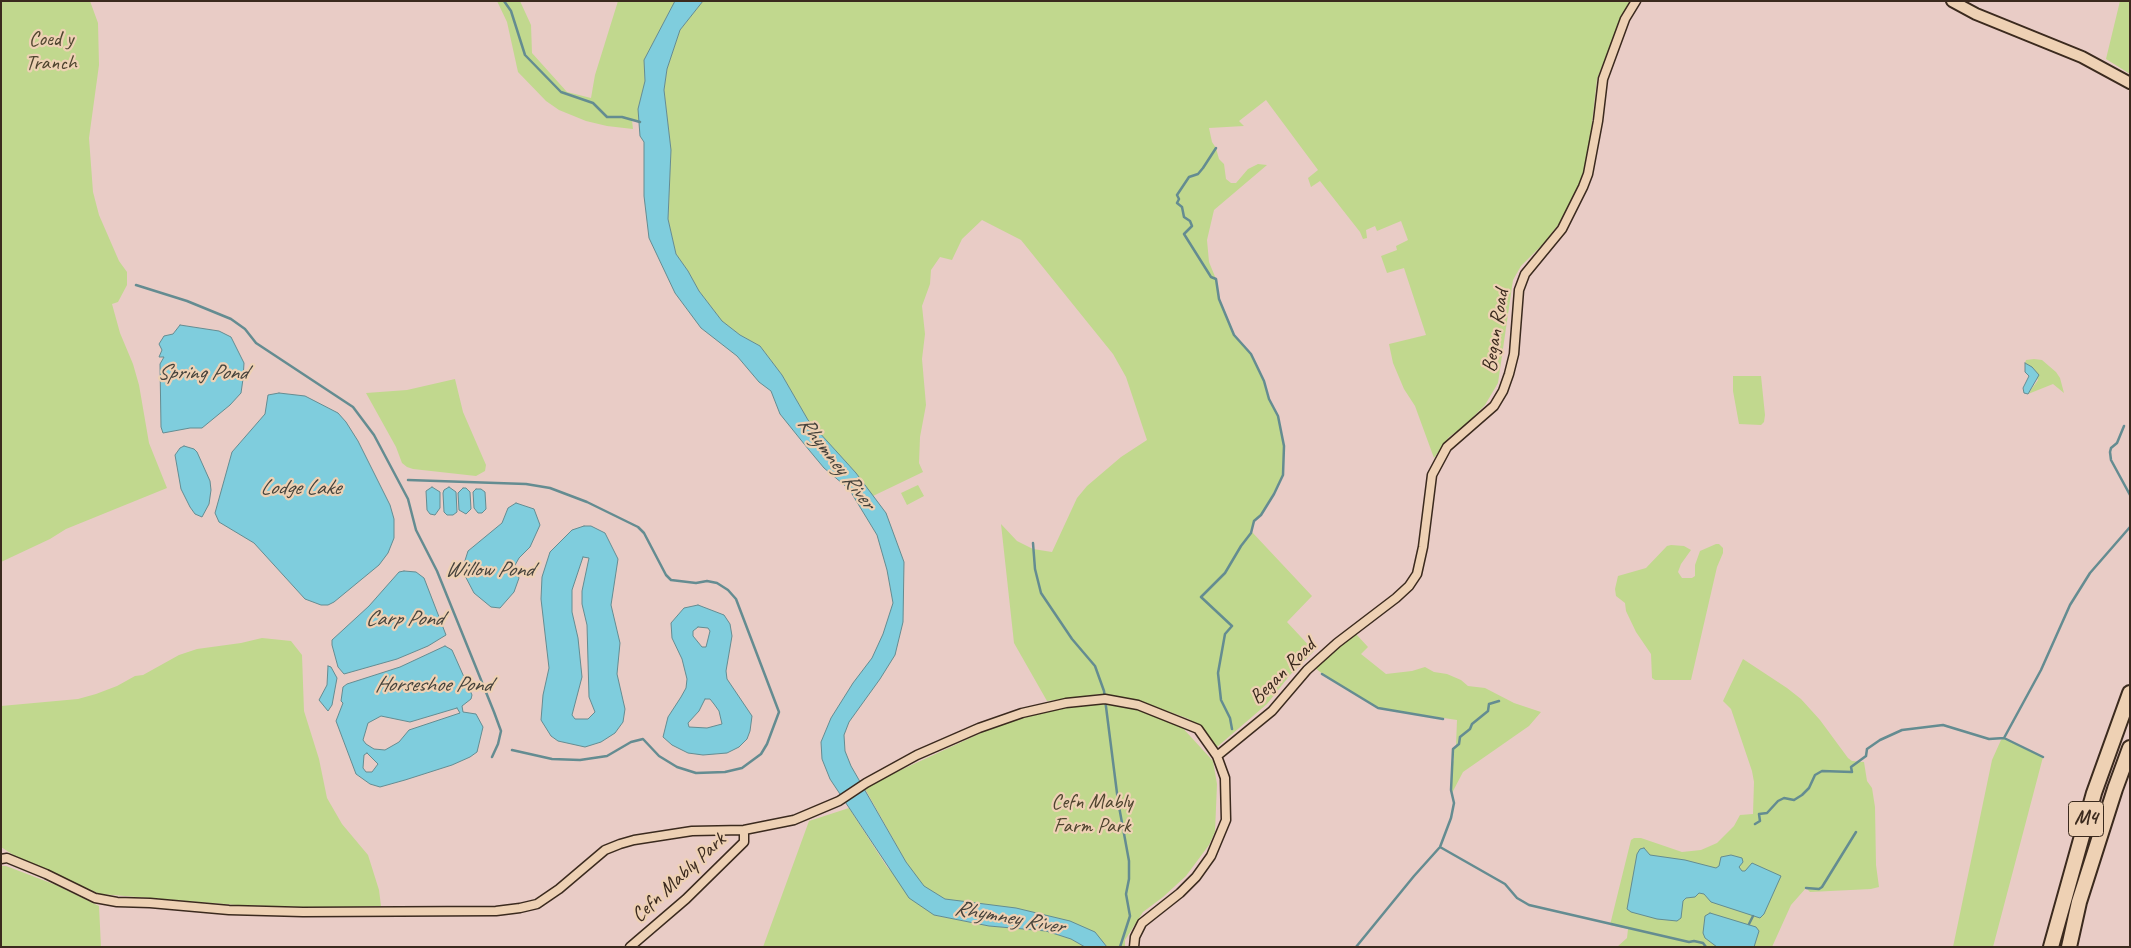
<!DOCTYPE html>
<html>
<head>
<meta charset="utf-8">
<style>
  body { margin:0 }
  #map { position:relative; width:2131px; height:948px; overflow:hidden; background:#e9ccc6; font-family:Caveat,sans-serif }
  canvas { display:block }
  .frame { position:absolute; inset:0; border:2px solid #3b2a1e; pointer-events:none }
</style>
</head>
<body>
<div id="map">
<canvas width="2131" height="948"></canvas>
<div class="frame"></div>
</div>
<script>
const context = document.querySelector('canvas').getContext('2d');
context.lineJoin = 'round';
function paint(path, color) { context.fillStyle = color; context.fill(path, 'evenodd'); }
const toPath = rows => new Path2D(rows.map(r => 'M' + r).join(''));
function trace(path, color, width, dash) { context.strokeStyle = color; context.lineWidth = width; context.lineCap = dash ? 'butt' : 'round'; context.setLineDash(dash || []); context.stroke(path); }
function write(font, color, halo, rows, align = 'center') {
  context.font = font + ' Caveat,sans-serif'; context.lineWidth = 4.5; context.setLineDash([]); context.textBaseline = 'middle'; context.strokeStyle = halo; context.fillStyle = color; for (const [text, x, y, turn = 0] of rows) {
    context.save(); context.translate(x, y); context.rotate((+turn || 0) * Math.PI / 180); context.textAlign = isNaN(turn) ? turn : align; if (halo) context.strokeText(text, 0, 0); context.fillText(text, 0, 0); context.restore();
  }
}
const green = toPath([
  [1,1,90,1,98,23,99,65,89,138,93,192,99,215,119,261,127,272,127,285,118,302,112,304,120,333,133,364,139,385,149,443,167,488,66,529,50,539,1,562],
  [497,1,520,1,531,25,532,53,567,92,591,98,595,75,618,1,675,1,644,60,645,81,638,109,639,122,632,120,633,129,607,126,586,121,559,110,546,101,518,72,507,22],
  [703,1,1631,1,1618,26,1597,79,1589,150,1585,173,1576,196,1561,221,1544,243,1521,266,1513,280,1498,383,1485,405,1464,426,1449,437,1434,458,1415,406,1404,389,1393,363,1389,344,1426,335,1404,268,1387,273,1381,256,1397,250,1396,246,1408,240,1401,221,1377,231,1375,226,1366,230,1367,238,1363,239,1360,232,1320,181,1311,187,1308,178,1318,170,1266,100,1239,121,1244,126,1209,128,1212,142,1216,148,1219,159,1224,164,1226,179,1231,183,1236,183,1248,169,1258,164,1267,165,1214,210,1207,240,1209,262,1216,279,1219,299,1234,335,1251,354,1264,381,1269,399,1278,416,1284,446,1283,475,1261,515,1254,521,1251,531,1312,596,1287,622,1314,651,1290,675,1267,704,1217,747,1189,719,1140,701,1123,701,1100,694,1047,701,1014,643,1001,524,1017,541,1033,549,1052,552,1077,498,1087,486,1121,457,1147,440,1126,377,1113,354,1021,240,982,220,962,239,952,260,940,257,931,270,930,284,922,306,925,334,922,359,926,405,920,437,919,463,923,472,873,496,856,473,808,420,782,375,760,346,740,335,722,321,699,291,688,271,676,254,668,219,671,150,664,90,667,69,680,30],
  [2120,1,2130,1,2130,74,2106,59],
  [2034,359,2042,360,2056,372,2060,378,2064,393,2053,384,2028,394,2038,380,2025,363,2026,360],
  [1733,376,1761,376,1765,415,1764,422,1761,425,1739,424,1733,391],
  [455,379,463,412,486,465,485,471,476,476,413,469,407,467,402,463,396,447,366,393,407,390],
  [918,485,924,496,907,505,901,493],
  [1716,544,1719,544,1723,548,1723,553,1717,567,1691,680,1655,680,1652,678,1651,654,1636,632,1626,611,1625,603,1616,596,1615,589,1618,576,1646,568,1667,546,1671,545,1684,546,1691,550,1681,564,1678,572,1682,578,1692,578,1695,576,1695,565,1700,551],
  [1356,634,1368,647,1361,654,1386,674,1412,671,1425,667,1434,672,1447,674,1461,680,1468,686,1485,688,1514,703,1541,712,1529,726,1463,772,1452,793,1452,763,1454,760,1453,749,1456,746,1457,720,1378,708,1329,679,1315,668,1345,641],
  [262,638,291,641,302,655,304,711,319,759,327,798,342,824,368,855,379,890,381,906,332,908,237,905,100,894,18,858,1,847,1,706,78,699,96,694,117,686,135,676,143,675,179,655,197,649,241,643],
  [1743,659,1787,688,1801,699,1820,720,1848,758,1852,761,1864,762,1867,781,1872,788,1875,807,1876,865,1879,887,1871,889,1810,892,1806,888,1791,905,1772,947,1617,947,1627,938,1628,929,1610,925,1631,840,1634,838,1641,838,1682,852,1701,850,1717,843,1734,826,1740,815,1753,814,1754,782,1752,771,1731,709,1723,701],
  [1116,704,1151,712,1180,725,1213,761,1217,784,1215,832,1209,845,1186,876,1163,897,1143,912,1125,940,1125,947,1107,947,1105,944,974,904,945,899,923,886,906,862,864,787,994,727,1029,715,1076,705],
  [2004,738,2043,757,1993,947,1953,947,1992,760,2001,740],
  [849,808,887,867,934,915,989,926,1046,931,1071,939,1085,947,763,947,809,821],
  [1,866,6,866,56,885,99,906,101,947,1,947]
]);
const water = toPath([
  [675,1,703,1,680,30,667,69,664,90,671,150,668,219,676,254,688,271,699,291,722,321,740,335,760,346,782,375,808,420,856,473,886,513,904,562,903,622,895,655,880,679,849,722,844,735,845,751,851,766,906,862,924,886,945,899,1016,908,1070,921,1095,932,1107,947,1085,947,1071,939,1046,931,989,926,934,915,909,898,830,779,822,759,821,742,831,718,853,683,872,658,883,634,893,603,887,570,877,535,849,489,824,468,809,450,780,414,771,391,759,382,737,356,701,328,675,293,649,238,644,196,644,142,640,136,638,109,645,81,644,60,675,1],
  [180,325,219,331,231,337,244,363,243,379,241,393,230,405,202,428,190,428,163,433,161,427,160,364,164,357,159,357,162,350,159,344,164,336,173,334,180,325],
  [2025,363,2032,367,2039,375,2028,394,2024,393,2023,388,2029,376,2025,372,2025,363],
  [279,393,305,396,338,413,346,422,358,441,390,505,394,519,394,538,388,553,379,565,334,602,328,605,321,605,305,599,254,543,219,522,215,513,232,452,265,414,268,395,279,393],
  [184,446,194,449,197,452,210,481,211,490,209,504,202,517,195,514,190,507,181,489,175,455,180,448,184,446],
  [432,487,440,492,440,508,435,515,430,514,427,510,426,491,432,487],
  [449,487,456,492,457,512,453,515,447,515,444,512,443,493,444,490,449,487],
  [463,488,466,488,470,492,471,509,466,514,459,510,458,493,463,488],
  [476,489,481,489,485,492,486,509,482,513,478,513,474,508,473,492,476,489],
  [516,503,534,509,540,525,530,547,519,558,514,567,519,578,514,592,500,608,491,607,474,593,462,570,468,551,502,523,508,508,516,503],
  [584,526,591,526,605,533,618,559,611,605,620,643,617,674,625,709,623,722,615,733,601,742,585,747,558,741,551,736,541,720,543,695,549,668,541,599,542,577,550,552,572,530,584,526],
  [583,557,589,558,582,591,582,604,587,625,589,697,595,712,588,719,575,719,572,715,582,677,578,638,572,612,572,590,583,557],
  [404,571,416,572,424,578,446,635,428,646,397,659,344,674,338,667,332,645,332,640,369,606,399,572,404,571],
  [698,605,724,615,730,624,732,636,726,671,727,679,752,716,750,731,747,739,739,747,727,753,703,755,688,753,672,745,663,737,668,717,681,697,686,688,687,679,682,659,672,638,671,623,684,608,698,605],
  [698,627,708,628,710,631,706,647,702,647,693,636,693,631,698,627],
  [705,699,710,699,714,704,719,711,722,724,707,728,689,727,688,723,699,711,705,699],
  [445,646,452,650,472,695,471,699,462,706,463,712,476,714,483,727,477,752,470,757,452,765,405,780,380,787,370,784,356,774,336,721,343,703,341,701,343,687,347,684,400,667,445,646],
  [457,708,460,713,409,730,399,742,385,750,374,749,366,744,363,740,368,723,381,716,410,722,457,708],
  [367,753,378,764,372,772,366,772,363,768,364,755,367,753],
  [328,666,331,667,337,678,332,705,328,711,319,700,327,685,328,666],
  [1644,848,1650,855,1685,860,1716,868,1719,866,1721,857,1731,855,1742,858,1743,862,1739,867,1742,871,1745,871,1752,863,1781,876,1764,914,1760,918,1711,902,1704,894,1699,893,1695,897,1686,898,1683,901,1681,918,1677,921,1657,919,1631,912,1627,909,1637,854,1640,849,1644,848],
  [1710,913,1756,927,1759,931,1754,947,1717,947,1705,938,1703,933,1705,916,1710,913]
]);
const stream = toPath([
  [504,1,511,11,525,55,561,92,593,103,607,117,622,117,640,122],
  [1216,148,1203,168,1198,174,1189,177,1177,195,1179,199,1177,203,1182,207,1184,217,1190,221,1192,226,1184,234,1211,277,1216,279,1219,299,1234,335,1251,354,1264,381,1269,399,1278,416,1284,446,1283,475,1274,494,1261,515,1254,521,1251,533,1241,546,1225,573,1201,597,1232,626,1225,634,1218,673,1221,700,1230,718,1232,729],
  [136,285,187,301,231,319,245,329,256,343,353,407,374,435,408,499,416,530,437,571,494,712,501,731,498,744,492,757],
  [2124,426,2117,443,2111,448,2110,452,2111,460,2130,495],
  [408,480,526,484,550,488,587,502,638,527,644,533,666,575,671,580,696,583,707,581,717,583,728,590,736,599,779,712,767,744,761,754,742,768,725,772,696,773,677,767,659,756,643,739,631,742,607,756,580,760,552,759,512,750],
  [1033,543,1035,569,1041,593,1072,639,1095,666,1104,691,1118,801,1129,861,1129,879,1126,894,1130,916,1120,947],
  [1322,674,1378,708,1443,719],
  [2043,757,2004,738,2041,670,2070,605,2090,573,2130,527],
  [1755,824,1760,821,1759,814,1767,813,1778,801,1784,798,1794,800,1802,795,1809,788,1815,775,1822,771,1852,772,1851,767,1866,756,1867,749,1880,740,1902,730,1943,725,1989,739,2004,738],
  [1440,847,1505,884,1517,898,1529,905,1689,942,1694,941,1703,943,1706,947],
  [1806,888,1819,889,1822,887,1856,832],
  [1749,924,1753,916],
  [1356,947,1414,876,1440,847,1451,818,1454,803,1451,790,1453,749,1459,744,1460,737,1470,729,1472,724,1488,711,1489,704,1499,701]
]);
const minor = toPath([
  [1217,756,1272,711,1307,670,1337,643,1396,598,1409,586,1417,574,1423,547,1432,475,1447,447,1494,406,1503,391,1509,374,1514,354,1519,290,1525,274,1562,229,1583,187,1588,174,1598,121,1603,79,1625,19,1636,1],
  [1,859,7,858,46,874,95,898,117,902,150,903,229,910,303,912,496,911,520,908,537,904,559,889,605,850,620,844,634,840,692,831,744,830,794,820,839,801,866,783,917,755,979,728,1022,713,1066,703,1105,699,1138,705,1198,729,1217,756,1225,778,1226,820,1211,856,1196,877,1180,893,1142,923,1135,937,1134,947],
  [630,947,686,899,744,842,744,830]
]);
const tertiary = toPath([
  [1952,1,1976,14,2082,57,2130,83]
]);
const motorway = toPath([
  [2051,947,2094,793,2130,693],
  [2069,947,2079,902,2115,789,2130,748]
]);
const shields = [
  [2086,819,35]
];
const shieldNames = [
  ["M4",2086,819]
];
const parkNames = [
  ["Coed y",51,39],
  ["Tranch",51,63],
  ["Cefn Mably",1092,802],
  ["Farm Park",1092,826]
];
const streetNames = [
  ["Began Road",1496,331,-81],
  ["Began Road",1283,672,-45],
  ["Cefn Mably Park",679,878,-43]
];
const waterNames = [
  ["Spring Pond",202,373],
  ["Rhymney River",836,463,52],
  ["Lodge Lake",300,488],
  ["Willow Pond",489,570],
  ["Carp Pond",404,619],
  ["Horseshoe Pond",433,685],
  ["Rhymney River",1009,918,10]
];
paint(green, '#c1d88e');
paint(water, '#7fcddd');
trace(water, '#648c91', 1);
trace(stream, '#648c91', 2.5);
trace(minor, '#3b2a1e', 11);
trace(tertiary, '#3b2a1e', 14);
trace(motorway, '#3b2a1e', 18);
trace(minor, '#eed1b4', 8);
trace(tertiary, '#eed1b4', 10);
trace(motorway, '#eed1b4', 14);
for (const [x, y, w] of shields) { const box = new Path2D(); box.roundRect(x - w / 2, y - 17.5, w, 35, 4); context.fillStyle = '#eed1b4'; context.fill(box); trace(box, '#3b2a1e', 1); }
write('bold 20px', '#3b2a1e', null, shieldNames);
write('21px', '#4f442f', '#eed1b4', parkNames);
write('21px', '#3b2a1e', '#eed1b4', streetNames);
write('italic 22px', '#45423b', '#eed1b4', waterNames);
</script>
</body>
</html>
